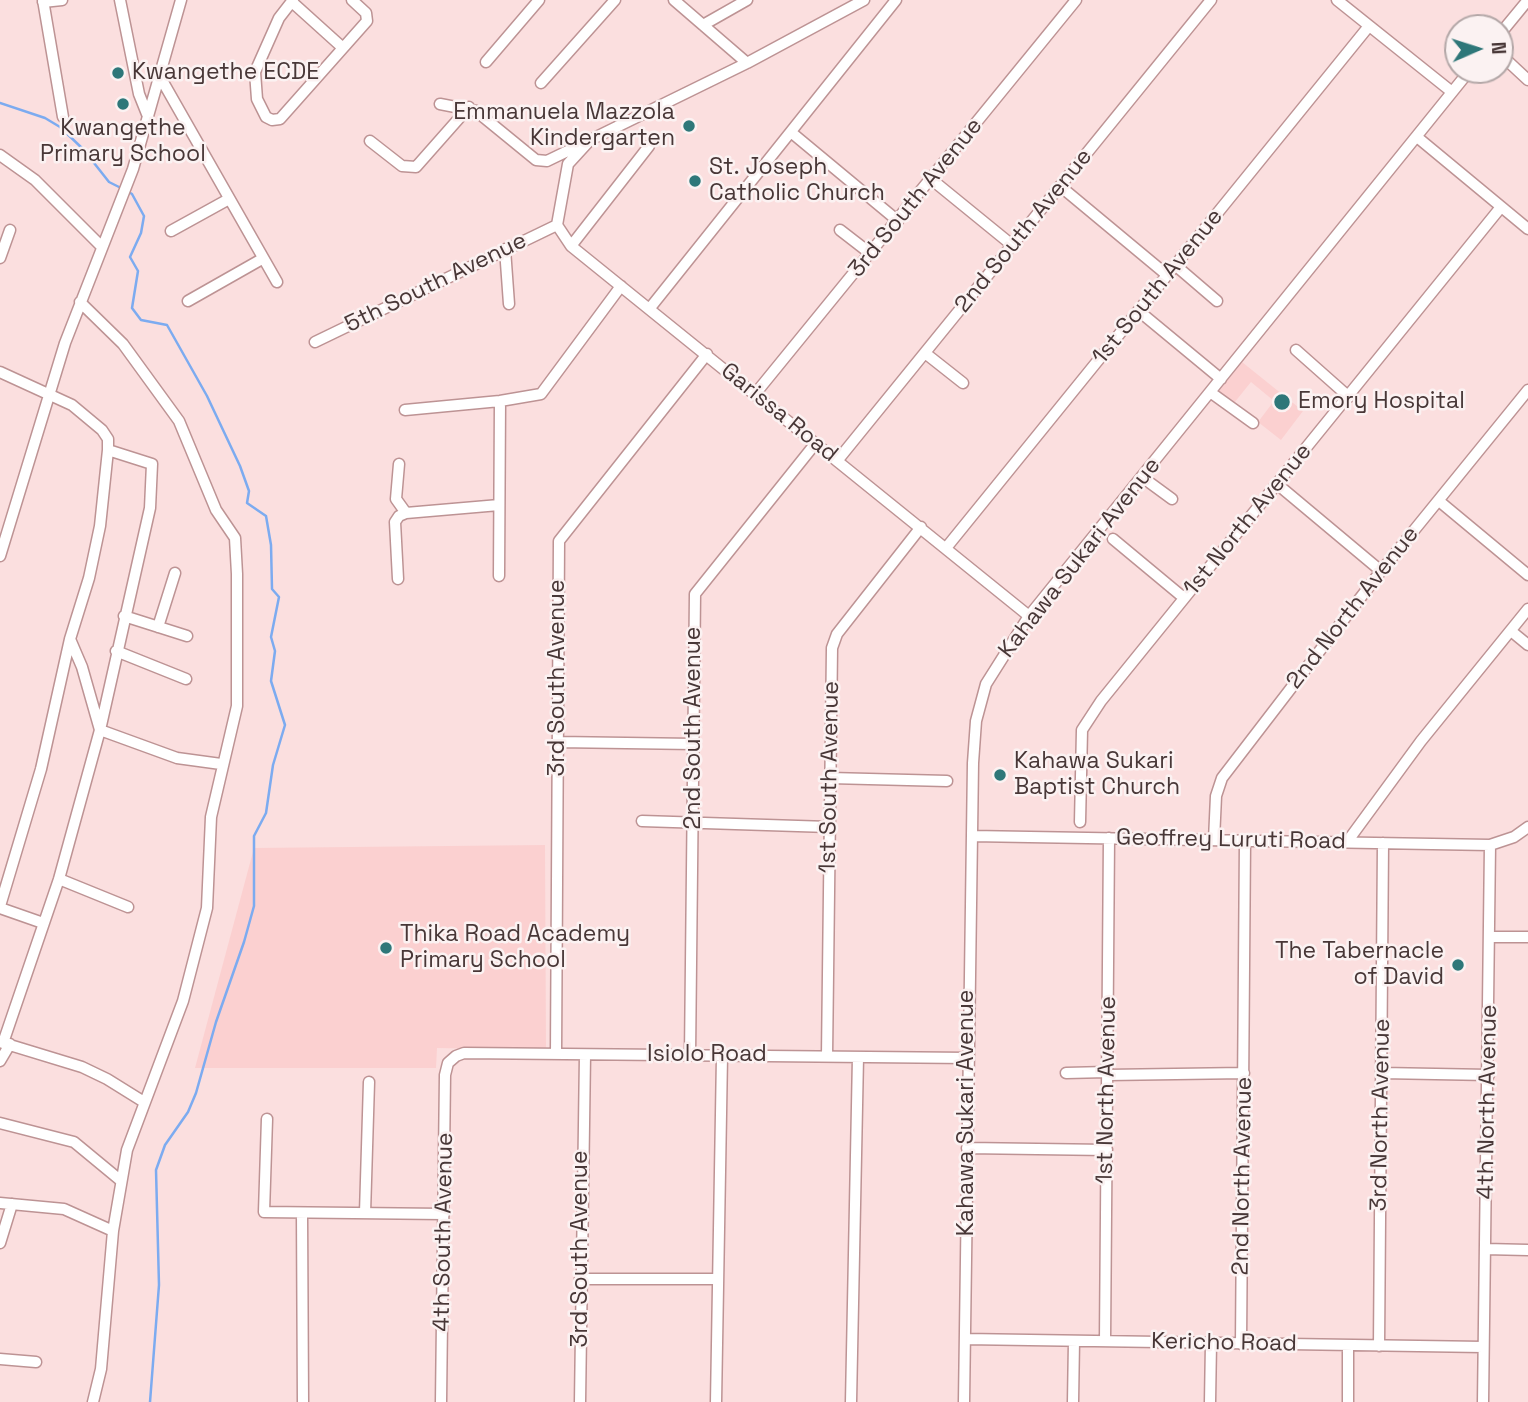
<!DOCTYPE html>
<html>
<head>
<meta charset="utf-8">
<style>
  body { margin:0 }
  #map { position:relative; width:1528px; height:1402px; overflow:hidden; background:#fbdfdf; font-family:"Space Grotesk",sans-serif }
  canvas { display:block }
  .north { position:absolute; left:1444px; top:14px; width:70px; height:70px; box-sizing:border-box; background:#fbf2f2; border:2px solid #b3a7a7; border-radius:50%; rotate:87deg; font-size:19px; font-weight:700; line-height:28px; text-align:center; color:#483737 }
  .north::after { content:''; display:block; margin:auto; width:24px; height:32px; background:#2e7779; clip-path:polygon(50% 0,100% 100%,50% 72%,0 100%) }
</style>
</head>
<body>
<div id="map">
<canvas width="1528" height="1402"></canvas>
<div class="north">N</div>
</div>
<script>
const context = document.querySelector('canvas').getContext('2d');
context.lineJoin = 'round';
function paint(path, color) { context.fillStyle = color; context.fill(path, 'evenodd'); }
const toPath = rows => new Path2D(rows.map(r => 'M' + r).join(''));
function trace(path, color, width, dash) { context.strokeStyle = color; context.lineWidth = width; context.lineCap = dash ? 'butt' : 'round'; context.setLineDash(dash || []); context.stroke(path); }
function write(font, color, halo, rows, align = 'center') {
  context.font = font + ' "Space Grotesk",sans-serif'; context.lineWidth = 5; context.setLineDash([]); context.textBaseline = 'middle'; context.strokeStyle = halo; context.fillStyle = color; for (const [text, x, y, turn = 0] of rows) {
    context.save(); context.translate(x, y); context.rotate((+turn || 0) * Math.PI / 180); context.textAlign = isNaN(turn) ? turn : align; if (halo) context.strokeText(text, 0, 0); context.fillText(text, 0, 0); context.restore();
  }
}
const built = toPath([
  [1242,362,1303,411,1281,440,1258,422,1274,401,1251,382,1234,403,1219,391],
  [545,845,546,1050,437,1048,436,1068,195,1068,254,848]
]);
const stream = toPath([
  [0,103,45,118,60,127,83,149,109,182,121,188],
  [127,191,132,194,144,216,141,233,130,257,138,271,132,308,141,320,167,325,207,396,240,466,249,491,247,503,266,516,271,545,272,589,279,597,271,637,275,651,271,681,285,725,273,765,266,813,254,836,254,906,244,942,216,1022,196,1093,188,1112,165,1145,156,1170,159,1285,150,1402]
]);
const minor = toPath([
  [43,0,63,117],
  [120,0,139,94,147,114],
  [293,0,279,18,255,72,257,99,266,117,272,120,280,119,367,21,366,13,352,0],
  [674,0,747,63],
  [864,0,747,63,590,140,568,164,557,225,571,246,1029,616],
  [1337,0,1452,92],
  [43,2,62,0],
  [292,2,343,48],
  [703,25,747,0],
  [1500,34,1528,0],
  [1500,54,1528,80],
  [486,62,539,0],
  [159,75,277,282],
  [541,83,615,0],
  [440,104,476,111,536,160,547,161,580,145],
  [792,133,898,221],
  [1417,137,1528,229],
  [370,141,402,166,416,167,469,107],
  [0,155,35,180,101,246],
  [931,179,1012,245],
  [1060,186,1167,275],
  [840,230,871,254],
  [171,231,229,199],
  [571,246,649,146],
  [505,249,509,304],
  [0,258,10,230],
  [1175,265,1217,301],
  [188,301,262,259],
  [80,302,123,344,179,421,216,510,235,538,237,574,237,706,211,817,207,908,183,1001,127,1150,113,1231,101,1369,93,1402],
  [650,308,896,0],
  [1140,312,1221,379],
  [315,342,557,225],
  [1296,350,1349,397],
  [925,353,963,383],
  [0,372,72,405,102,430,108,439,108,450,100,526,89,578,70,639,41,769,0,906],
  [1210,392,1253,423],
  [755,394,1076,0],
  [405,410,500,401,541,394,621,286],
  [837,461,1211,0],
  [399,464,396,499,406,513],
  [1142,477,1172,499],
  [1277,484,1381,571],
  [1439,501,1528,575],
  [1113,539,1184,598],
  [946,548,1369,26],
  [0,556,65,343,133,169,181,0],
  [499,576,500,401],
  [398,579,395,522,399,516,406,513,499,505],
  [124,616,187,636],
  [158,627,175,573],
  [1511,631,1528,645],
  [70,639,82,667,100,730,177,758,221,764],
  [116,651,186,679],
  [558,742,694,744],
  [830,778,947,781],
  [642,821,829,827],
  [1080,822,1082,730,1101,701,1501,207],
  [972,836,1490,845,1514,837,1528,827],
  [1214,840,1216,796,1222,778,1381,571,1528,390],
  [1347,842,1421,741,1528,609],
  [59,879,128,907],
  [0,908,43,923],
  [1489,937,1528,937],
  [0,1042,82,1067,107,1079,144,1102],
  [3,1043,59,879,100,730,150,508,152,464,108,450],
  [556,1054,559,541,707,354],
  [690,1055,695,594,815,444],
  [827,1056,832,648,837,634,921,527],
  [0,1061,10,1044],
  [1066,1073,1107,1072],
  [1382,1073,1489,1075],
  [1107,1075,1244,1073],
  [267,1119,264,1212,444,1214],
  [0,1123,74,1142,120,1180],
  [967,1148,1107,1150],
  [0,1203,64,1209,113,1231],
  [302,1213,303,1402],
  [365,1213,369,1082],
  [0,1243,12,1204],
  [1485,1249,1528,1250],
  [580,1279,717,1279],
  [965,1339,1483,1347],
  [1105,1341,1109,838],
  [1241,1344,1245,841],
  [1379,1346,1383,843],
  [0,1359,36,1362],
  [441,1402,445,1075,448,1063,456,1056,464,1053,969,1058],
  [580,1402,585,1055],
  [716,1402,722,1056],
  [851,1402,858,1057],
  [964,1402,973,763,976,721,986,684,1029,616,1470,70],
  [1073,1402,1074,1341],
  [1210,1402,1211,1343],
  [1348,1402,1348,1345],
  [1483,1402,1490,845]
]);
const markers = [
  [118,73,7,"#2e7779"],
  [123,104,7,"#2e7779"],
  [689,126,7,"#2e7779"],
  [695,181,7,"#2e7779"],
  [1282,402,9,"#2e7779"],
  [1000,775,7,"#2e7779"],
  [386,948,7,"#2e7779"],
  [1458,965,7,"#2e7779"]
];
const poiNames = [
  ["Kwangethe ECDE",132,73],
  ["Emmanuela Mazzola",675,113,"right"],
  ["Kindergarten",675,139,"right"],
  ["Kwangethe",123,129,"center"],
  ["Primary School",123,155,"center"],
  ["St. Joseph",709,168],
  ["Catholic Church",709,194],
  ["Emory Hospital",1298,402],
  ["Kahawa Sukari",1014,762],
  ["Baptist Church",1014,788],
  ["Thika Road Academy",400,935],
  ["Primary School",400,961],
  ["The Tabernacle",1444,952,"right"],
  ["of David",1444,978,"right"]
];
const streetNames = [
  ["3rd South Avenue",916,198,-51],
  ["2nd South Avenue",1024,231,-51],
  ["5th South Avenue",436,283,-26],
  ["1st South Avenue",1158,287,-51],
  ["Garissa Road",779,413,39],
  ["1st North Avenue",1248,520,-51],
  ["Kahawa Sukari Avenue",1080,558,-52],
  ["2nd North Avenue",1353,608,-52],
  ["3rd South Avenue",558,678,-90],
  ["2nd South Avenue",694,728,-90],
  ["1st South Avenue",830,777,-89],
  ["Geoffrey Luruti Road",1231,840,1],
  ["Isiolo Road",707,1055],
  ["1st North Avenue",1107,1090,-89],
  ["4th North Avenue",1488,1102,-89],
  ["Kahawa Sukari Avenue",967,1113,-90],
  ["3rd North Avenue",1381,1115,-89],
  ["2nd North Avenue",1243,1176,-89],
  ["4th South Avenue",444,1232,-89],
  ["3rd South Avenue",581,1249,-90],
  ["Kericho Road",1224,1343,1]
];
paint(built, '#fbd0d0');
trace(stream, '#7cabf0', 2.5);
trace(minor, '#bd9394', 13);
trace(minor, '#fff', 10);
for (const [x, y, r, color] of markers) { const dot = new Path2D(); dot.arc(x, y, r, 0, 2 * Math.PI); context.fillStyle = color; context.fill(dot); trace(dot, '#fbf2f2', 2.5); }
write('23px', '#483737', '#fbf2f2', poiNames, 'left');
write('23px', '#483737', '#fbf2f2', streetNames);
</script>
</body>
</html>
